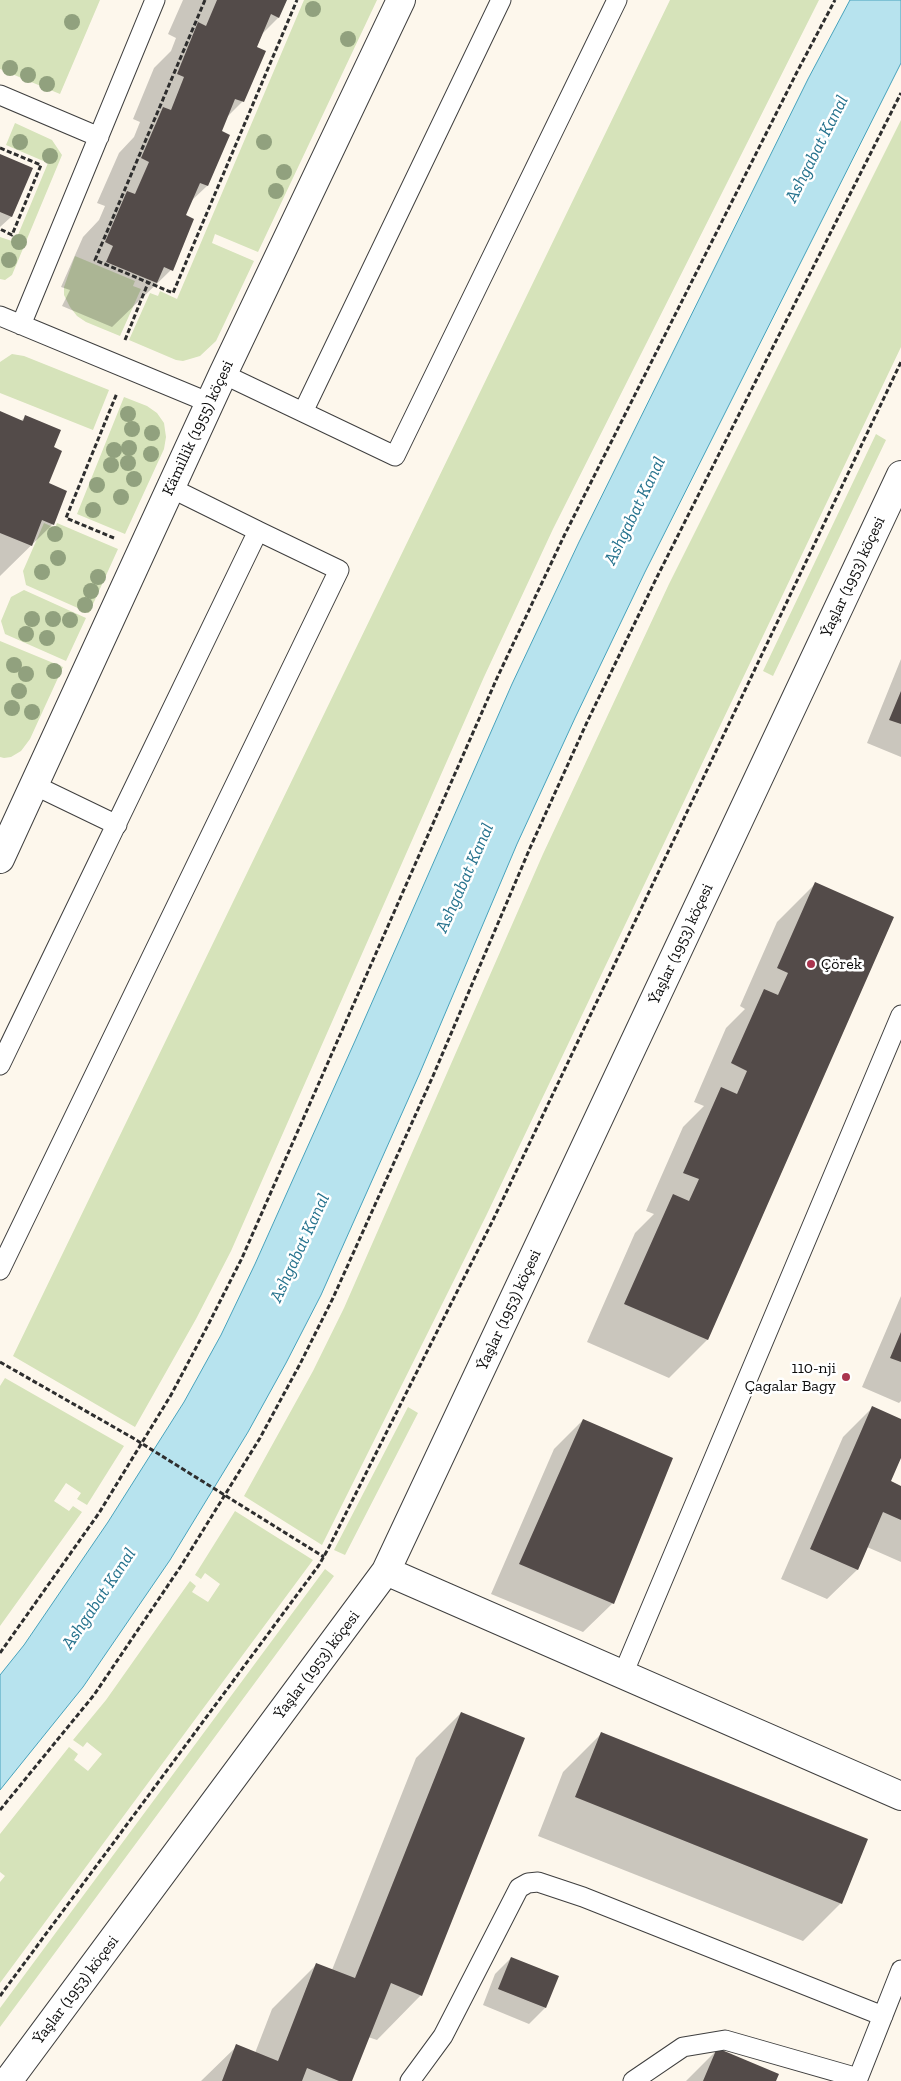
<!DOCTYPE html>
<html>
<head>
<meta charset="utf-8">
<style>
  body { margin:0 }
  canvas { display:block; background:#fdf7ec }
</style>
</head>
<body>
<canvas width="901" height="2081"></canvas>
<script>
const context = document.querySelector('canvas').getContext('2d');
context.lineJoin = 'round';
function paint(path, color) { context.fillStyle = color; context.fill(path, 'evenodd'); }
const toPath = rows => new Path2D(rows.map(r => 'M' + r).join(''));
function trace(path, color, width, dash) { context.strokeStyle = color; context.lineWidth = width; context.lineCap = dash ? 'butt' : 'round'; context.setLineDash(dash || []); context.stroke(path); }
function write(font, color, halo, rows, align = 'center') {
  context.font = font + ' "Zilla Slab",serif'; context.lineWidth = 5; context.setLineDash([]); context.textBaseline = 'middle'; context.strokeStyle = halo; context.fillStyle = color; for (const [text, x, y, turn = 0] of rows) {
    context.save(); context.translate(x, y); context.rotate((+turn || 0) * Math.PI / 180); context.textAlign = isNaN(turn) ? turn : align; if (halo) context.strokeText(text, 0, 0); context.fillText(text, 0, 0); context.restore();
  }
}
const green = toPath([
  [0,0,100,0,60,94,0,69],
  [304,0,377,0,258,252,215,234,212,243,254,261,216,341,200,356,183,361,176,360,129,340,150,293,158,296,160,291,177,299],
  [670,0,819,0,553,529,484,677,231,1251,196,1319,135,1427,13,1356],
  [901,120,901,347,486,1216,322,1545,244,1496,313,1371,344,1308,543,854,669,584],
  [15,123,52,140,62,155,12,275,5,280,0,279,0,237,15,242,48,163,6,145],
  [75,256,135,281,133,286,141,289,120,336,86,322,77,316,70,307,64,295,64,287],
  [12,354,24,356,109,390,93,430,0,393,0,362],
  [124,397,147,406,157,413,164,423,166,437,164,449,125,534,77,514],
  [876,434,886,440,773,676,763,671],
  [44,523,55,528,57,523,118,549,89,613,26,585,23,571],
  [24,590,86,618,66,661,5,634,1,621,11,597],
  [0,641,63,667,30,739,21,751,11,757,4,758,0,757],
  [5,1378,124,1446,87,1505,77,1499,81,1493,66,1483,54,1501,69,1511,73,1506,82,1512,0,1626,0,1386],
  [408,1407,418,1413,345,1555,334,1550],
  [235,1511,313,1560,0,1983,0,1882,5,1876,0,1872,0,1834,69,1747,78,1754,74,1760,88,1771,102,1754,87,1742,83,1747,73,1740,106,1700,190,1581,196,1586,192,1592,208,1602,220,1584,205,1573,201,1579,195,1575],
  [325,1569,334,1576,0,2027,0,2008]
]);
const water = toPath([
  [850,0,901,0,901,63,645,572,575,718,517,844,419,1075,321,1295,286,1363,248,1432,170,1560,83,1687,0,1790,0,1675,24,1645,108,1522,184,1402,221,1335,255,1264,355,1041,512,684,579,542,808,79,850,0]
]);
const shadow = toPath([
  [183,0,285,0,278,18,262,34,256,48,264,51,242,102,226,118,220,132,228,135,207,186,190,202,184,216,171,270,112,327,62,306,70,290,61,287,83,237,99,220,105,206,97,203,119,153,134,137,140,122,133,119,154,68,171,51,176,38,168,34],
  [0,155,31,168,11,217,0,227],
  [0,412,21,421,25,417,52,448,47,484,53,524,0,576],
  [901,659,901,757,867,743],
  [815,884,892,918,707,1340,669,1378,587,1342,635,1233,654,1214,646,1211,683,1127,704,1106,694,1102,726,1028,745,1009,740,1006,777,922],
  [901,1296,901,1401,899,1403,862,1387],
  [872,1408,901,1420,901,1455,889,1482,901,1487,901,1562,867,1547,857,1570,827,1599,781,1579,843,1437],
  [583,1420,613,1603,583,1632,491,1594,554,1449],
  [461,1713,421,1995,377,2040,368,2037,350,2081,201,2081,237,2046,255,2053,272,2009,317,1964,332,1970,416,1758],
  [601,1734,841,1903,803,1941,538,1836,563,1772],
  [511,1958,545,2008,529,2024,483,2005,495,1974],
  [717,2050,774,2081,686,2081]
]);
const building = toPath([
  [217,0,287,0,279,18,271,14,257,47,266,51,244,102,235,99,222,131,230,135,208,186,200,183,186,215,194,219,173,271,164,267,157,283,106,262,113,246,105,242,127,191,135,194,149,162,141,158,163,107,171,110,184,77,177,74,198,22,206,26],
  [0,154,33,168,12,217,0,212],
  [0,411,23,421,25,415,61,430,54,447,62,451,49,483,67,491,54,525,42,520,32,546,0,533],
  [901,691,901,724,889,720],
  [815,882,894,917,708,1340,624,1304,673,1194,689,1201,699,1179,683,1173,721,1087,737,1094,747,1071,731,1063,764,989,778,995,788,973,777,968],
  [901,1332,901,1362,890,1358],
  [872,1406,901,1419,901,1458,891,1481,901,1486,901,1520,883,1512,858,1570,810,1549],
  [583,1419,673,1458,614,1604,519,1564],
  [461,1712,525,1738,422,1996,391,1983,352,2081,339,2081,307,2068,302,2081,222,2081,236,2044,278,2061,316,1963,355,1978],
  [601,1732,868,1839,842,1904,575,1797],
  [511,1957,559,1976,546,2008,498,1989],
  [717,2048,779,2074,776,2081,703,2081]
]);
const path = toPath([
  [205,0,95,260,173,293,297,0],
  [0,148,41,165,12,235,0,229],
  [125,340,148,283],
  [114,538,66,518,117,393],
  [0,1362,133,1438,324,1557],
  [0,1653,99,1513,171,1395,207,1327,242,1258,497,678,564,536,797,72,835,0],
  [0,1810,94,1695,181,1566,260,1438,300,1364,333,1298,433,1076,530,848,588,720,657,577,901,93],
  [0,1996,319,1565,328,1549,493,1220,901,362]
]);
const lane = toPath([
  [0,95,99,137],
  [0,316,210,403],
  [21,325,155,0],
  [223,374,395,456,617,0],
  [303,412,501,0],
  [171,488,258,531],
  [34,785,117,825],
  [0,1065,258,531,339,570,0,1270],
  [623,1674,901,1015],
  [410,2081,443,2036,519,1888,528,1883,538,1882,583,1897,883,2016],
  [633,2081,683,2047,725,2040,858,2078],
  [857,2081,901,1970]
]);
const street = toPath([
  [0,859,223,374,401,0],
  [386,1571,901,1796],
  [8,2081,386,1571,901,475]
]);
const trees = [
  [313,9],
  [72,22],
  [348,39],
  [10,68],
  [28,75],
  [47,84],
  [20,142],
  [264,142],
  [50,156],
  [284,172],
  [276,191],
  [19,242],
  [9,260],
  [128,414],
  [132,429],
  [152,433],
  [129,448],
  [114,450],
  [151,454],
  [128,463],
  [111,465],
  [134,479],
  [97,485],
  [121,497],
  [93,510],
  [55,534],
  [58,558],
  [42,572],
  [98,577],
  [91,591],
  [85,605],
  [32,619],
  [53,619],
  [70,620],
  [26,634],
  [47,638],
  [14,665],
  [54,671],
  [26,674],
  [19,691],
  [12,708],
  [32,712]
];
const markers = [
  [811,964,5,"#aa354f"],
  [846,1377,5,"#aa354f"]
];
const streetNames = [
  ["Kämillik (1955) köçesi",198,428,-65],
  ["Ýaşlar (1953) köçesi",853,577,-65],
  ["Ýaşlar (1953) köçesi",681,944,-65],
  ["Ýaşlar (1953) köçesi",509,1310,-65],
  ["Ýaşlar (1953) köçesi",317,1665,-53],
  ["Ýaşlar (1953) köçesi",76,1990,-53]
];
const poiNames = [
  ["Çörek",821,964],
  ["110-nji",836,1368,"right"],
  ["Çagalar Bagy",836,1386,"right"]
];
const waterNames = [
  ["Ashgabat Kanal",817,149,-63],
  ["Ashgabat Kanal",635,511,-64],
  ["Ashgabat Kanal",465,878,-66],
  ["Ashgabat Kanal",300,1248,-65],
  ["Ashgabat Kanal",99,1599,-56]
];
paint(green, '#d6e3ba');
paint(water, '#b7e3ee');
trace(water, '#47a2bc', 1);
paint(shadow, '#0003');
paint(building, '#534b49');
trace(lane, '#3f3f3f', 21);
trace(street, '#3f3f3f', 30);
trace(path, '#2e2e2e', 3, [5, 2.5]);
trace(lane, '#fff', 19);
trace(street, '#fff', 28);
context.fillStyle = '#91a17e';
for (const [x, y] of trees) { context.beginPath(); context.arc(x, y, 8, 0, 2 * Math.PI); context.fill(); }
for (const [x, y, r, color] of markers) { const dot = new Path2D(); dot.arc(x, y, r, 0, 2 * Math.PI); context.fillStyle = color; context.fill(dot); trace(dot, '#fff', 2); }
write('16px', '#0c0c0c', '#fff', streetNames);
write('16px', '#0c0c0c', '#fff', poiNames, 'left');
write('italic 18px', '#25728d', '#fff', waterNames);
</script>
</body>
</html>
